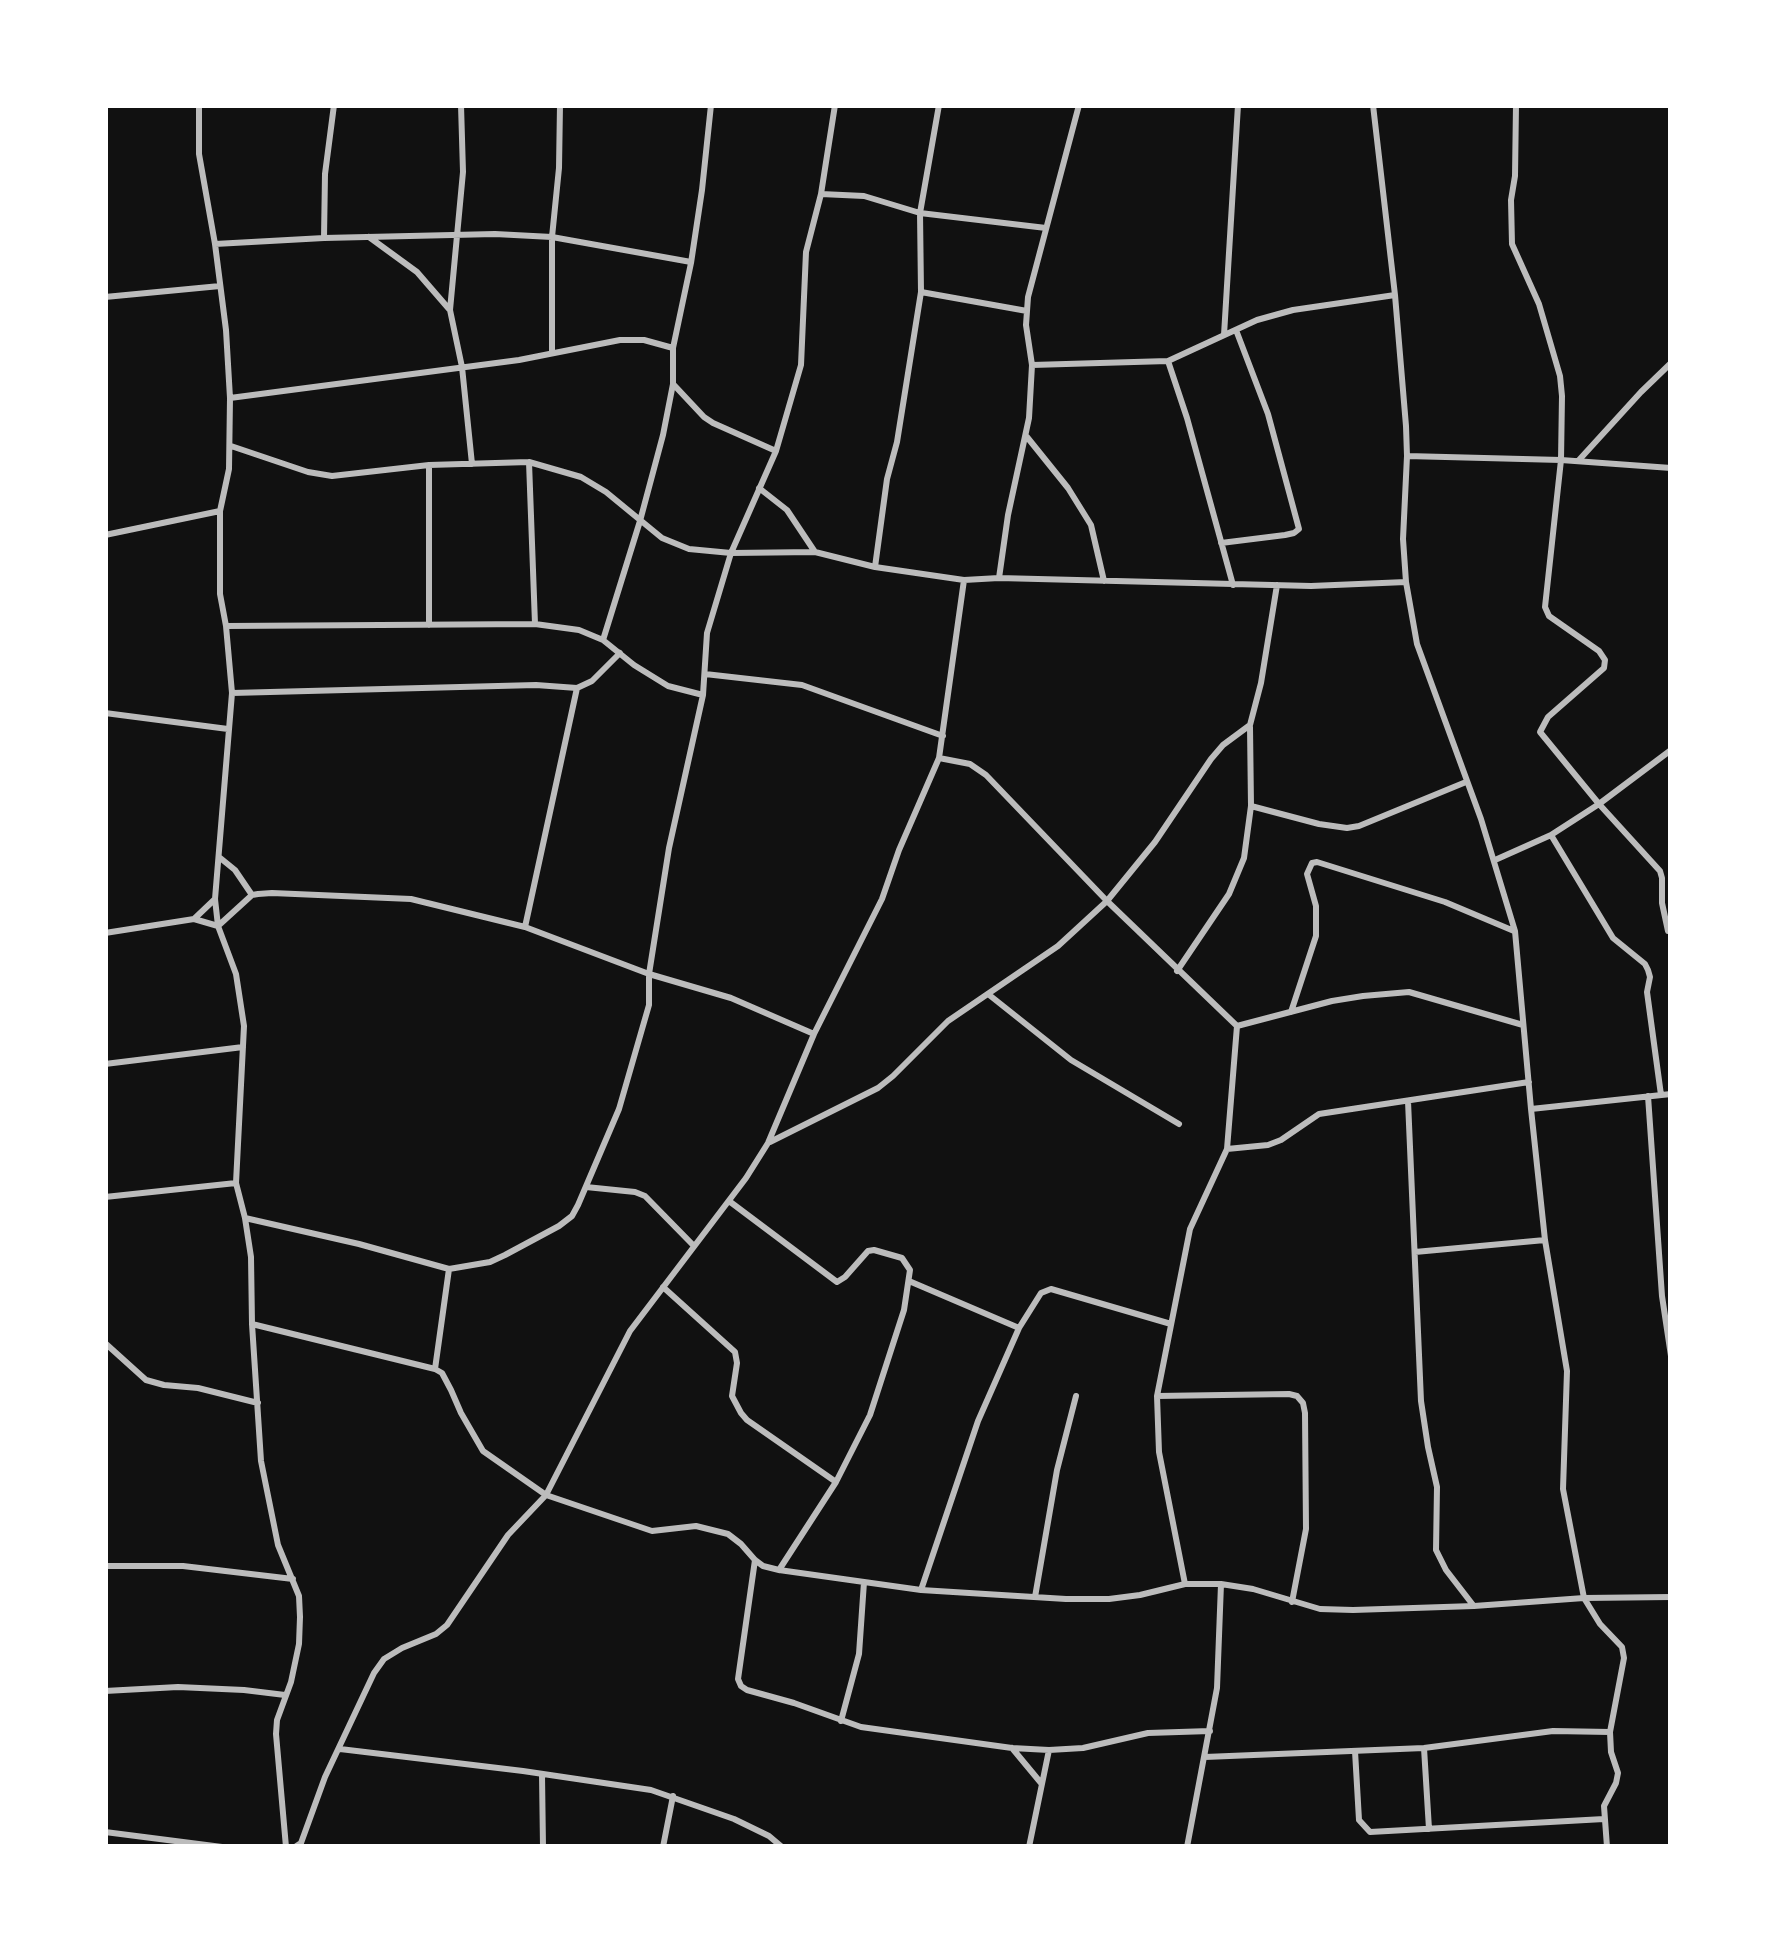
<!DOCTYPE html>
<html>
<head>
<meta charset="utf-8">
<style>
  body { margin:0 }
  #map { position:relative; width:1776px; height:1952px; overflow:hidden; background:#111; font-family:"Work Sans",sans-serif }
  canvas { display:block }
  .frame { position:absolute; inset:0; border:108px solid #fff; pointer-events:none }
</style>
</head>
<body>
<div id="map">
<canvas width="1776" height="1952"></canvas>
<div class="frame"></div>
</div>
<script>
const context = document.querySelector('canvas').getContext('2d');
context.lineJoin = 'round';
const toPath = rows => new Path2D(rows.map(r => 'M' + r).join(''));
function trace(path, color, width, dash) { context.strokeStyle = color; context.lineWidth = width; context.lineCap = dash ? 'butt' : 'round'; context.setLineDash(dash || []); context.stroke(path); }
const minor = toPath([
  [199,105,199,154,215,244,226,330,230,398,229,469,220,511,220,594,226,626,232,693,215,899,218,926,236,974,244,1026,236,1183,245,1218,251,1257,252,1324,261,1461,278,1545,299,1596,300,1617,299,1644,291,1682,277,1720,276,1734,286,1847],
  [461,105,463,172,450,310,462,367,472,464],
  [1373,105,1395,295,1406,426,1407,456,1403,539,1406,582,1417,644,1481,819,1515,931,1531,1109,1545,1240,1567,1371,1563,1489,1584,1598,1600,1624,1622,1647,1624,1658,1610,1732,1611,1752,1618,1773,1616,1783,1604,1806,1607,1847],
  [1516,105,1515,176,1511,200,1512,244,1539,304,1560,376,1562,396,1561,460,1545,607,1549,616,1599,651,1605,660,1604,668,1548,717,1540,732,1599,804,1660,871,1662,878,1662,903,1668,931],
  [821,194,864,196,920,213,1046,228],
  [369,237,417,272,449,309],
  [324,238,325,174,334,105],
  [215,244,324,238,495,234,552,237,691,262],
  [921,292,1027,311],
  [105,297,220,286],
  [1224,335,1238,105],
  [552,352,552,237,559,168,560,105],
  [1032,365,1168,361],
  [674,385,704,417,713,423,776,451],
  [230,398,519,360,620,340,644,340,673,348],
  [1027,437,1068,488,1091,525,1104,581],
  [231,446,308,472,332,476,429,465,529,462,581,477,606,492,662,538,689,549,731,553,815,552,875,567,964,580,999,578,1311,586,1406,582],
  [1407,456,1561,460,1671,468],
  [1579,460,1641,392,1671,363],
  [529,462,535,624],
  [429,465,429,625],
  [759,488,787,510,815,552],
  [105,535,220,511],
  [1221,543,1285,535,1294,533,1299,529,1268,414,1236,330],
  [875,567,887,479,897,442,921,292,920,213,939,105],
  [999,578,1008,515,1029,418,1032,365,1026,325,1028,297,1079,105],
  [1233,585,1187,418,1168,361,1257,320,1293,310,1395,295],
  [226,626,535,624,579,630,603,640,634,665,668,686,703,695],
  [603,640,640,521,663,435,673,384,673,348,691,263,702,190,711,105],
  [705,674,802,685,943,736],
  [232,693,536,685,577,688,592,681,620,653],
  [105,713,228,729],
  [939,758,970,764,986,775,1107,901,1237,1026,1332,1001,1363,996,1409,992,1523,1025],
  [1251,806,1319,824,1347,828,1359,826,1466,782],
  [1551,835,1613,938,1645,964,1648,970,1650,977,1647,992,1661,1095],
  [219,857,235,870,252,895],
  [1495,860,1551,835,1599,804,1671,750],
  [194,919,215,899],
  [525,927,577,688],
  [105,933,194,919,218,926,252,895,258,894,272,893,411,899,525,927,649,974,731,998,814,1034],
  [1177,971,1229,894,1244,858,1251,806,1250,727],
  [988,994,1071,1060,1179,1124],
  [1291,1012,1316,936,1316,906,1307,874,1312,863,1317,862,1445,902,1514,931],
  [105,1064,243,1047],
  [1648,1096,1662,1296,1671,1356],
  [1408,1101,1421,1401,1428,1447,1437,1487,1436,1550,1446,1570,1473,1605],
  [1531,1109,1671,1094],
  [770,1142,878,1088,893,1076,948,1021,1058,946,1107,901,1155,842,1211,759,1223,745,1250,725,1261,683,1277,585],
  [1227,1149,1268,1145,1281,1140,1319,1114,1529,1082],
  [586,1187,635,1192,645,1196,694,1246],
  [105,1197,236,1183],
  [729,1201,837,1282,845,1277,868,1251,874,1250,902,1258,910,1270,904,1310,870,1415,836,1482,779,1570],
  [245,1218,359,1244,449,1269,490,1262,505,1255,559,1226,572,1216,578,1205,619,1109,649,1005,649,974,669,848,703,695,707,633,731,553,776,451,801,365,806,252,821,194,835,105],
  [1415,1252,1545,1240],
  [909,1281,1019,1328],
  [663,1287,735,1352,737,1363,732,1396,741,1413,747,1420,836,1482],
  [252,1324,435,1369,442,1373,451,1390,461,1413,483,1451,546,1495,652,1531,696,1526,728,1534,741,1544,755,1560,763,1566,779,1570,921,1590,1066,1599,1109,1599,1140,1595,1185,1584,1221,1584,1253,1589,1320,1609,1353,1610,1474,1606,1584,1598,1671,1597],
  [105,1343,146,1380,164,1385,198,1388,258,1403],
  [435,1369,449,1269],
  [1157,1396,1289,1394,1297,1396,1303,1403,1305,1413,1306,1529,1292,1602],
  [755,1560,738,1679,741,1686,747,1690,794,1703,861,1727,1012,1748,1049,1750,1083,1748,1148,1733,1210,1731],
  [105,1566,183,1566,293,1579],
  [1185,1584,1159,1452,1157,1396,1190,1229,1227,1149,1237,1026],
  [921,1590,978,1421,1019,1328,1041,1293,1051,1289,1171,1324],
  [1035,1597,1057,1470,1076,1396],
  [105,1691,178,1687,244,1690,285,1695],
  [841,1721,859,1654,864,1582],
  [1012,1748,1041,1783],
  [1424,1748,1429,1829],
  [340,1749,523,1771,651,1790,734,1819,769,1836,782,1847],
  [1355,1751,1359,1820,1370,1832,1604,1819],
  [1205,1757,1424,1748,1553,1731,1610,1732],
  [542,1775,543,1847],
  [105,1832,222,1847],
  [295,1847,301,1843,325,1777,374,1673,384,1659,402,1648,436,1634,447,1625,508,1535,546,1495,630,1331,746,1178,768,1143,814,1034,882,899,899,850,939,758,964,580],
  [663,1847,673,1796],
  [1029,1847,1049,1750],
  [1187,1847,1217,1688,1221,1584]
]);
trace(minor, '#bcbcbc', 6);
</script>
</body>
</html>
